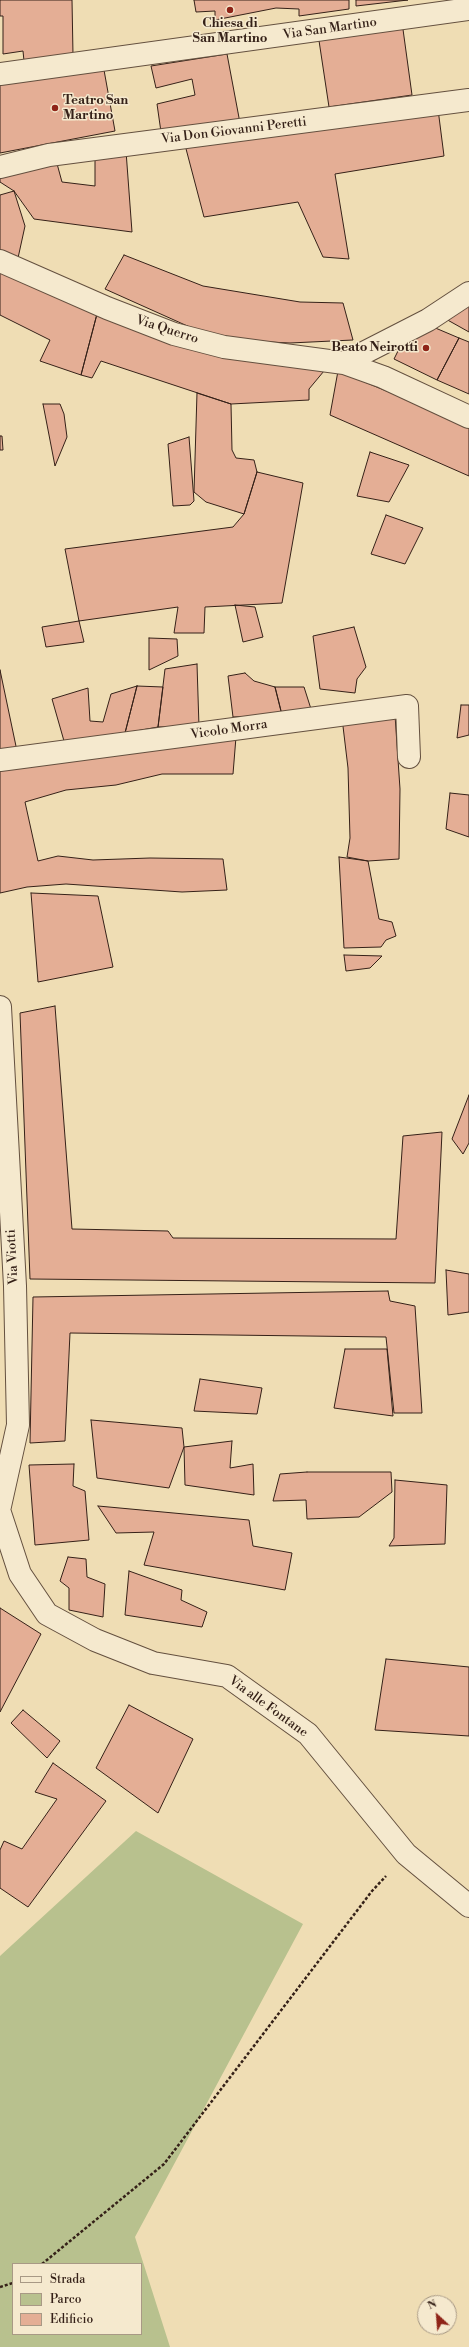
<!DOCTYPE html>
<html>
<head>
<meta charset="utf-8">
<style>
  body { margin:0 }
  #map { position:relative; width:469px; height:2347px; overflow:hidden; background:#efddb4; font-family:"Libre Bodoni",serif }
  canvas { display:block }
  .legend { position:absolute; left:12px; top:2263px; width:130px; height:72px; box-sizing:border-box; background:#f5e9ce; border:1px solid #a89985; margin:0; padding:5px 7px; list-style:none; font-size:12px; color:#352118 }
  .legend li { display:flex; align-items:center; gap:8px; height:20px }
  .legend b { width:20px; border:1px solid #a89985 }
  .north { position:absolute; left:417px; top:2295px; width:40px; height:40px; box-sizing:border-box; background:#f5e9ce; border:1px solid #a89985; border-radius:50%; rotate:334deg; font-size:11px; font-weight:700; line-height:16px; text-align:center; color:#352118 }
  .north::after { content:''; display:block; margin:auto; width:14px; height:18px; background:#8f2418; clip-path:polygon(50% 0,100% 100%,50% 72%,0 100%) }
</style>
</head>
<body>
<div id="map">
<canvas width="469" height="2347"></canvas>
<ul class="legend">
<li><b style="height:5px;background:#f5e9ce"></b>Strada</li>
<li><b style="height:11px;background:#b8c18e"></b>Parco</li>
<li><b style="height:11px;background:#e4ae95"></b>Edificio</li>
</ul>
<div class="north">N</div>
</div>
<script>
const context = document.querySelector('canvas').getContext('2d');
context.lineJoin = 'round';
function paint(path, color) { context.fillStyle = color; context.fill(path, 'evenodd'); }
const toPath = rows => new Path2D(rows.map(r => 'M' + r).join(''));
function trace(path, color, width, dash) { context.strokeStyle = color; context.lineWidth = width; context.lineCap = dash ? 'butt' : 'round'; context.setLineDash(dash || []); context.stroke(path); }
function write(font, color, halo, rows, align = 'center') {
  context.font = font + ' "Libre Bodoni",serif'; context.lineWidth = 3; context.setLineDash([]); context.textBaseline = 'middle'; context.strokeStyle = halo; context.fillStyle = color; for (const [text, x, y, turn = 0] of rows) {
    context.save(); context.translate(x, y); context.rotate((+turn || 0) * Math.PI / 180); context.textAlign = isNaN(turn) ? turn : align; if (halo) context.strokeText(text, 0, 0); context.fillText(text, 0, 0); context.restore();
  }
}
const green = toPath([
  [136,1831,303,1924,135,2237,170,2347,0,2347,0,1956],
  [13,2264,141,2264,141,2334,13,2334]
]);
const building = toPath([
  [0,0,72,0,73,55,24,61,23,51,3,54,3,16,0,16,0,0],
  [194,0,349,0,349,9,299,16,299,9,276,8,215,20,215,11,196,12,194,0],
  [356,0,408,0,356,6,356,0],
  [402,22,412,95,329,107,318,34,402,22],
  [227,54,240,123,161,132,157,104,195,95,192,79,156,88,151,66,227,54],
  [104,70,115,131,0,153,0,84,104,70],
  [438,109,444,156,335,174,349,259,323,257,298,202,204,217,185,145,438,109],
  [126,151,132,232,34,219,14,191,0,182,0,174,56,160,62,182,95,186,95,155,126,151],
  [14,191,25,226,18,258,0,250,0,195,14,191],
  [124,255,203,286,300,302,343,303,353,340,290,343,229,340,203,333,105,289,124,255],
  [0,269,97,314,81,375,40,361,50,340,0,315,0,269],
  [469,300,469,332,444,318,469,300],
  [97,314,329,365,309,389,309,400,231,404,101,361,92,378,81,375,97,314],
  [426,324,459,338,437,380,394,359,407,333,426,324],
  [459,338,469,342,469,394,437,380,459,338],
  [338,371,469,425,469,476,330,415,338,371],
  [197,393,231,404,232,450,236,458,254,460,257,472,244,514,206,502,194,492,197,393],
  [43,404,60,404,64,414,67,437,55,466,43,404],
  [0,436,2,436,3,450,0,450,0,436],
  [189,437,194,501,190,505,173,506,168,444,189,437],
  [370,452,409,465,389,502,357,496,370,452],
  [257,472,303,483,282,603,205,607,204,633,174,633,178,607,79,621,65,549,233,527,244,514,257,472],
  [386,515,423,528,405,564,371,554,386,515],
  [235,605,255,607,263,637,243,642,235,605],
  [79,621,84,642,46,647,42,627,79,621],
  [354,627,366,667,357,679,355,693,320,689,313,636,354,627],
  [149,638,177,639,178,656,149,670,149,638],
  [197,664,199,727,158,727,165,669,197,664],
  [0,670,17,751,0,754,0,670],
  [245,673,254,681,275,687,282,715,233,717,228,676,245,673],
  [137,686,125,733,64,741,52,699,88,688,90,721,103,722,111,694,137,686],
  [137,686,163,687,158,727,125,733,137,686],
  [275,687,304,687,311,709,282,715,275,687],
  [461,705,469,705,469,735,457,738,461,705],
  [395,715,400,789,399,859,368,861,347,857,350,838,348,768,342,718,395,715],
  [236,737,233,774,162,774,116,785,66,790,25,802,38,861,58,856,93,860,150,858,223,859,227,890,182,892,66,884,27,887,0,893,0,768,236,737],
  [450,793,469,795,469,837,446,829,450,793],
  [339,857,368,861,379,919,392,922,396,936,386,940,381,947,344,948,339,857],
  [31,893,98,896,113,967,38,982,31,893],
  [344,955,382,956,370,968,346,971,344,955],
  [55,1006,72,1229,168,1231,173,1238,396,1239,403,1136,442,1132,435,1283,30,1279,20,1013,55,1006],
  [469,1095,469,1143,463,1154,452,1139,469,1095],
  [446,1270,469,1274,469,1312,448,1315,446,1270],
  [388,1291,390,1301,415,1306,422,1413,394,1413,386,1337,70,1333,65,1441,30,1443,33,1297,388,1291],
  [345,1349,387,1349,393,1416,334,1408,345,1349],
  [200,1379,262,1388,257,1414,194,1411,200,1379],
  [91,1420,182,1428,184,1447,169,1488,97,1478,91,1420],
  [232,1441,230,1468,253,1464,254,1495,185,1485,184,1447,232,1441],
  [74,1464,73,1486,85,1491,89,1540,35,1545,29,1465,74,1464],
  [307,1472,391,1472,392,1492,359,1517,307,1519,306,1500,273,1501,280,1474,307,1472],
  [395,1480,447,1485,445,1544,389,1546,394,1538,395,1480],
  [98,1506,249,1520,253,1546,292,1553,285,1590,144,1565,154,1532,116,1533,98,1506],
  [68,1557,86,1559,87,1577,105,1584,103,1617,69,1610,69,1588,60,1581,68,1557],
  [129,1571,182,1590,181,1600,207,1612,202,1627,125,1615,129,1571],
  [0,1608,41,1634,0,1712,0,1608],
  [386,1659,469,1667,469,1736,375,1730,386,1659],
  [129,1705,193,1739,158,1813,96,1768,129,1705],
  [23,1710,60,1741,47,1758,11,1723,23,1710],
  [53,1763,106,1801,28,1907,0,1888,0,1850,4,1841,22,1849,57,1799,35,1792,53,1763]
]);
const path = toPath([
  [42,2264,164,2164,372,1891,386,1876],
  [0,2287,13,2283]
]);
const minor = toPath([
  [0,74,469,9],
  [0,167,49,155,469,100],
  [0,261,107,308,174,334,224,347,344,363,383,377,469,417],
  [344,363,428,320,469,293],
  [0,760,407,706,409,757],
  [0,1007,15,1286,18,1425,0,1506],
  [0,1513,20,1574,47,1614,95,1640,153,1663,227,1676,308,1734,406,1854,469,1906]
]);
const markers = [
  [230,10,4,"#8f2418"],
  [55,108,4,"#8f2418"],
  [426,348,4,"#8f2418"]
];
const poiNames = [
  ["Chiesa di",230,24],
  ["San Martino",230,39],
  ["Teatro San",63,101,"left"],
  ["Martino",63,116,"left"],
  ["Beato Neirotti",418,348,"right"]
];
const streetNames = [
  ["Via San Martino",330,29,-8],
  ["Via Don Giovanni Peretti",234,131,-7],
  ["Via Querro",167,330,18],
  ["Vicolo Morra",229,730,-8],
  ["Via Viotti",13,1257,-93],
  ["Via alle Fontane",268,1707,36]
];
paint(green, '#b8c18e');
paint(building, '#e4ae95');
trace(building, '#352118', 1);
trace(minor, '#64503f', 24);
trace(path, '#352118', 2.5, [3, 2]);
trace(minor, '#f5e9ce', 22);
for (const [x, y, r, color] of markers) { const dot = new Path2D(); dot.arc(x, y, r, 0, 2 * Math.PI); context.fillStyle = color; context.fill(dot); trace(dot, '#f5e9ce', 1.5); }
write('bold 13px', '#352118', '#f5e9ce', poiNames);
write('13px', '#352118', '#f5e9ce', streetNames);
</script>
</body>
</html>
